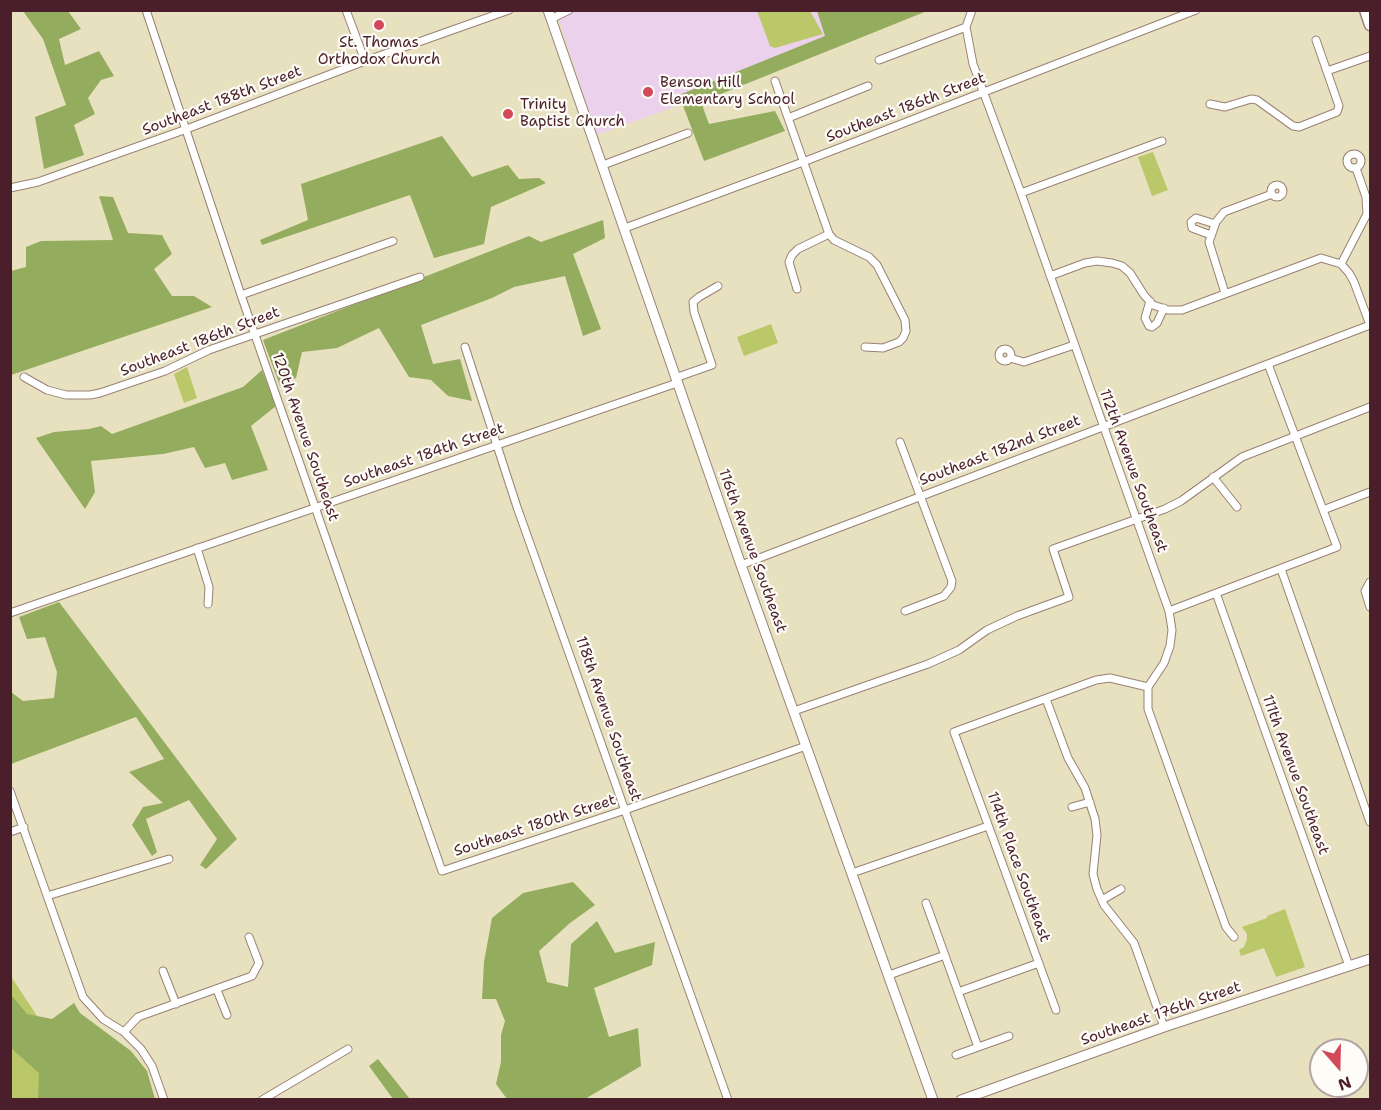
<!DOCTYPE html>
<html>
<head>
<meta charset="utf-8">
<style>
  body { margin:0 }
  #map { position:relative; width:1381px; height:1110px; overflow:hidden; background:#e8e1bf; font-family:"Shantell Sans",sans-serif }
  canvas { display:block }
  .frame { position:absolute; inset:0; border:12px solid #4a1f2b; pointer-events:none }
  .north { position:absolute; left:1309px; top:1038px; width:60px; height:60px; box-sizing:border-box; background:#fdfcf7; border:2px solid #b5a4a5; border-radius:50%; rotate:160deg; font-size:16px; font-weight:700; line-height:24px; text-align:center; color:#4a1f2b }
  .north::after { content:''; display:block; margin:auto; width:21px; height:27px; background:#d1495b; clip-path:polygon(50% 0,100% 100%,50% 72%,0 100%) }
</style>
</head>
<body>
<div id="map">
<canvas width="1381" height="1110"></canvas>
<div class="frame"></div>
<div class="north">N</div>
</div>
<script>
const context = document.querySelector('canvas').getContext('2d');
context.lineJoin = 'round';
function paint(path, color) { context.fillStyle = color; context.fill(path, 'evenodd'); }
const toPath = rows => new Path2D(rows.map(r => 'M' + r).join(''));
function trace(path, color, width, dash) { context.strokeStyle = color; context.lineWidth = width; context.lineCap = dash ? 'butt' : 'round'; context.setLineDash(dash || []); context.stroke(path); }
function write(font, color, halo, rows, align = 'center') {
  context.font = font + ' "Shantell Sans",sans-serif'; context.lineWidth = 4.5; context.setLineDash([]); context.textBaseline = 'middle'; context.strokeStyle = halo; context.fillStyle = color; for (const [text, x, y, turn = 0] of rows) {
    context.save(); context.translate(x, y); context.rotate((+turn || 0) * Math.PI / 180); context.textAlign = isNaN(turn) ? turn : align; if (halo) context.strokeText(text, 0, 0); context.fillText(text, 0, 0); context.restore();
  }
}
const built = toPath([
  [556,11,817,11,831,50,597,135]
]);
const green = toPath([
  [757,11,810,11,823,34,775,48,770,46],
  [1153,152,1168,190,1152,196,1138,157],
  [771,324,778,343,744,356,737,337],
  [187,367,197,398,184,403,174,374],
  [1285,909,1305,967,1276,977,1264,948,1241,956,1239,950,1244,947,1247,939,1247,934,1242,927,1267,918,1267,916],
  [10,975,43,1025,79,1099,11,1099]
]);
const forest = toPath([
  [23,11,68,11,81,29,59,39,65,65,99,51,114,76,101,80,88,98,95,114,74,125,84,155,44,169,35,117,66,105,43,39],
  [817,11,927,11,701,102,709,124,775,111,785,131,704,161,679,95,825,36],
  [442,136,472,177,508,165,519,179,539,178,546,183,491,207,484,244,434,258,410,195,262,245,260,240,308,220,301,184],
  [99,196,113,197,128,233,162,235,172,254,154,269,172,296,194,296,212,307,11,375,11,271,26,267,26,247,41,241,113,240],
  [603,220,605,238,573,254,601,329,583,336,565,276,514,287,492,298,421,325,433,364,460,359,472,401,448,396,431,380,409,377,379,328,337,348,302,352,296,378,280,386,263,340,529,236,541,242],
  [262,370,276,406,251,426,268,470,232,480,225,463,205,468,194,447,163,454,91,461,95,492,85,509,36,438,54,432,89,429,101,426,112,434,243,387],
  [59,602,237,839,206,869,200,865,217,839,189,800,146,819,157,852,152,856,132,825,143,807,163,803,129,772,164,759,136,717,11,764,11,692,23,701,54,698,57,672,45,637,27,639,19,617],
  [573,882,595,905,570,923,539,951,547,982,568,987,571,944,597,921,615,953,655,942,652,965,594,988,609,1037,638,1028,641,1066,585,1099,507,1099,496,1084,501,1062,501,1035,505,1021,496,999,482,999,484,962,492,918,523,893],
  [13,997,27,1014,52,1019,74,1003,80,1013,131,1051,147,1071,155,1099,38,1099,39,1073,11,1048,11,998],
  [378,1059,410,1099,393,1099,369,1066]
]);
const street = toPath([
  [146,10,241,295,442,871,625,810,806,746],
  [346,10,365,61],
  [972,10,966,27,973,64,1021,193,1169,611,1172,630,1170,646,1164,663,1148,687,1148,709,1226,927,1234,937],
  [551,19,569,10],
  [879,60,966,27],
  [1327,71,1370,56],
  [775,81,829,234,834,240,869,257,877,265,905,320,906,331,903,338,899,342,883,348,865,347],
  [1210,104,1225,107,1251,99,1257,100,1293,126,1299,127,1337,112,1339,106,1316,40],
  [788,118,868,86],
  '1347 161a7 7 0 1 1 14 0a7 7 0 1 1-14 0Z',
  [603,165,688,133],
  '1271 191a6 6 0 1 1 12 0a6 6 0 1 1-12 0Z',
  [10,188,38,182,184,130,365,61,509,10],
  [1021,193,1162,141],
  [625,228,803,162,1196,10],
  [1211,235,1192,228,1191,222,1196,218,1215,224],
  [1341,264,1367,214,1366,197,1356,168],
  [1050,276,1085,263,1097,261,1112,263,1122,266,1130,273,1144,295,1153,305,1168,310,1182,310,1321,258,1341,264,1349,273,1354,282,1370,325],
  [797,289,789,262,792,255,798,249,829,234],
  [1225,293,1209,242,1216,222,1224,212,1272,194],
  [241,295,393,241],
  [1150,301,1145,318,1149,326,1152,327,1157,323,1164,308],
  [465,347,517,507,728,1100],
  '999 355a6 6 0 1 1 12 0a6 6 0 1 1-12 0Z',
  [1010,358,1024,362,1074,345],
  [24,377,47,390,66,395,90,395,100,393,165,371,209,350,420,277],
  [675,378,712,365,694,312,693,302,699,297,718,286],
  [900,442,952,581,951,587,944,596,905,611],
  [1213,477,1237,507],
  [1323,510,1370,492],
  [197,548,209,587,208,604],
  [741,565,1370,325],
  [1281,569,1370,822],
  [1370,582,1365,591,1370,607],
  [1216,593,1349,966],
  [1169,611,1337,547,1268,364],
  [10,613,677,383],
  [1046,699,1068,758,1085,788,1095,819,1097,835,1093,874,1097,889,1104,905,1134,943,1164,1027],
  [794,711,928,664,959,650,987,630,1017,616,1069,597,1053,549,1165,509,1181,501,1242,457,1370,407],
  [10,791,83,997,103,1019,124,1032,141,1049,152,1066,164,1100],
  [1072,807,1090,802],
  [10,832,24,827],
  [852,873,988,826],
  [47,896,169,859],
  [1102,900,1121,889],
  [926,903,978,1047],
  [163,971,176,1004],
  [889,975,945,955],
  [217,990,227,1015],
  [958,992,1039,963],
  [1056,1010,954,732,1096,680,1110,678,1148,687],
  [124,1032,138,1017,252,976,259,963,249,937],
  [956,1055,1009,1036],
  [262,1100,348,1049]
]);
const secondary = toPath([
  [548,10,741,565,933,1100],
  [961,1100,1164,1027,1370,959]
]);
const primary = toPath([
  [1365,10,1370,25]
]);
const markers = [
  [379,25,6,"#d1495b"],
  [648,92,6,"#d1495b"],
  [508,114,6,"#d1495b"]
];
const poiNames = [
  ["St. Thomas",379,43,"center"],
  ["Orthodox Church",379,60,"center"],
  ["Benson Hill",660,83],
  ["Elementary School",660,100],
  ["Trinity",520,105],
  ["Baptist Church",520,122]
];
const streetNames = [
  ["Southeast 188th Street",222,101,-21],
  ["Southeast 186th Street",906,108,-21],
  ["Southeast 186th Street",200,342,-21],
  ["120th Avenue Southeast",305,437,71],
  ["Southeast 182nd Street",1000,451,-21],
  ["Southeast 184th Street",424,456,-19],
  ["112th Avenue Southeast",1133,471,70],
  ["116th Avenue Southeast",752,551,70],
  ["118th Avenue Southeast",608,719,71],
  ["111th Avenue Southeast",1295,775,70],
  ["Southeast 180th Street",535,826,-18],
  ["114th Place Southeast",1018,867,70],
  ["Southeast 176th Street",1161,1014,-19]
];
paint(built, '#ebd1eb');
paint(green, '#bbc86a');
paint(forest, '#94ac5e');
trace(street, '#998075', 9);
trace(secondary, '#998075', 11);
trace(primary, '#998075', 13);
trace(street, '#fff', 7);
trace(secondary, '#fff', 9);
trace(primary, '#fff', 10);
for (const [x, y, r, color] of markers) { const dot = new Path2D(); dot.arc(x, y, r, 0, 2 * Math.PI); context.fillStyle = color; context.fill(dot); trace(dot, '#fdfcf7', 2); }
write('15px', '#4a1f2b', '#fdfcf7', poiNames, 'left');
write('15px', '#4a1f2b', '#fdfcf7', streetNames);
</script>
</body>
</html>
